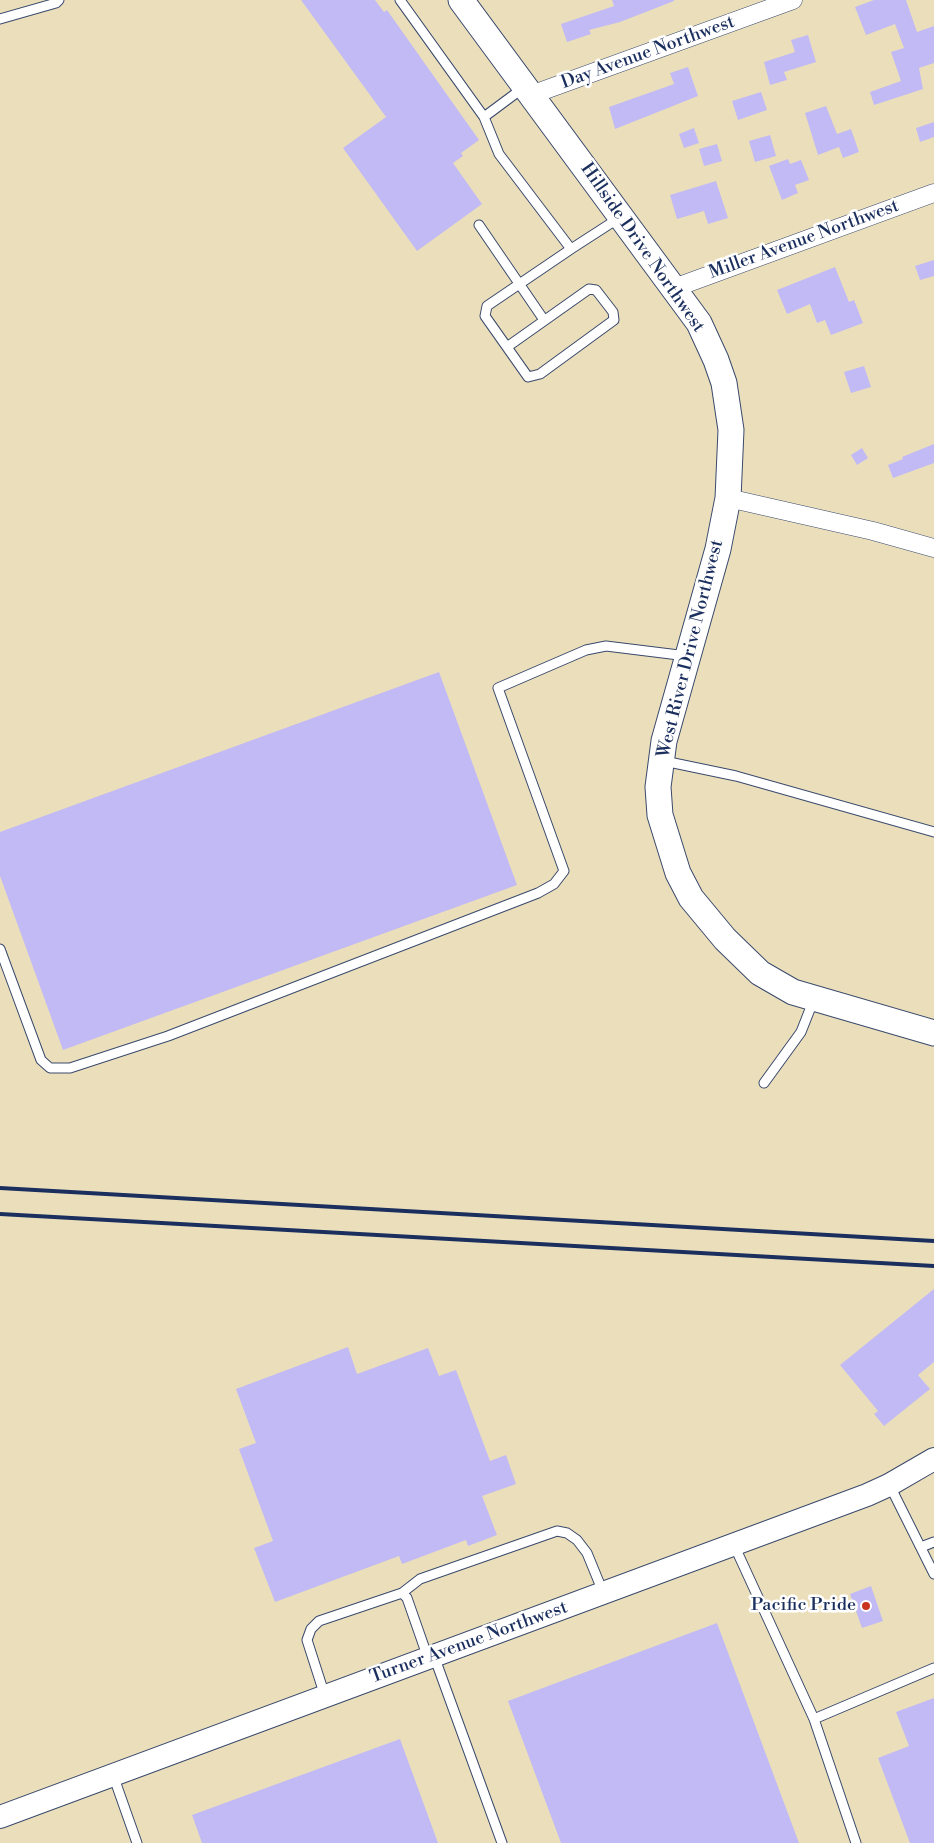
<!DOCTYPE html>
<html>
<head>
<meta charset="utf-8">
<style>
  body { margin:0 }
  canvas { display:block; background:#ebdfbb }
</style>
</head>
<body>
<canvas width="934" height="1843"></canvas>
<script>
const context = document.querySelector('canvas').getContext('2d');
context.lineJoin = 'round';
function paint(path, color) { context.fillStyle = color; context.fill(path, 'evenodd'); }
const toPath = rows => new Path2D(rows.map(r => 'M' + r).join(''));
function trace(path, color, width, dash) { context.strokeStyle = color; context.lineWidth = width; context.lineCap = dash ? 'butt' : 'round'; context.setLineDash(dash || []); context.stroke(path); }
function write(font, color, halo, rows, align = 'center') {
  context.font = font + ' "Libre Bodoni",serif'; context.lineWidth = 5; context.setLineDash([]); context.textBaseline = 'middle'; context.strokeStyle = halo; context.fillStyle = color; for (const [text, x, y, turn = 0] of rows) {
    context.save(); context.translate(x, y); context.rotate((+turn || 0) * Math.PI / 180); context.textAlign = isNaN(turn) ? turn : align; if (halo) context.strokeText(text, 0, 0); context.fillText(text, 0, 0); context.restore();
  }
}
const building = toPath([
  [301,0,375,0,384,12,387,10,479,140,461,153,463,156,453,163,482,204,417,251,343,148,386,117],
  [612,0,674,0,674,1,620,22,589,30,591,34,567,42,561,24,614,6],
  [874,0,906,0,917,32,934,26,934,63,919,68,923,89,874,105,870,92,901,81,891,52,904,48,895,24,866,35,855,7],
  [808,35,816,62,784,72,787,80,770,85,764,62,795,52,791,40],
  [688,67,698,96,615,129,609,107,674,84,670,73],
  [761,92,767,110,738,120,732,101],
  [826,106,837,134,851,129,859,152,843,158,839,147,818,155,805,113],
  [934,122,934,137,920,142,916,128],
  [694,128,699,143,684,148,679,134],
  [770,135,776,156,755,162,749,141],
  [717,144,722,161,704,166,699,149],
  [788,159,790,164,801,160,809,180,795,185,798,193,782,200,769,166],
  [716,181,728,218,708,224,704,211,677,219,670,195],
  [934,260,934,276,920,280,915,266],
  [835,267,849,302,854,300,863,323,831,335,825,320,817,323,810,304,787,314,777,290],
  [864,366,871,387,851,393,844,372],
  [934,444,934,463,893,478,888,465,903,459,902,457],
  [862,448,868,458,857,465,851,455],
  [439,672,517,885,63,1050,0,876,0,832],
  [934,1289,934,1362,918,1375,930,1389,884,1426,874,1414,878,1411,840,1365],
  [348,1347,357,1374,428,1348,439,1376,456,1370,490,1461,506,1455,516,1484,482,1496,497,1535,468,1546,466,1540,402,1564,399,1556,275,1602,254,1548,273,1541,239,1449,256,1443,236,1389],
  [871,1586,883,1621,862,1628,850,1594],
  [717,1623,799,1843,561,1843,508,1701],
  [934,1698,934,1843,910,1843,878,1758,909,1746,896,1712],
  [400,1739,438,1843,202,1843,192,1815]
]);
const service = toPath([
  [400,0,484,117,523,88],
  [0,19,56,3,59,0],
  [484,117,499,154,571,249,619,218],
  [479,225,544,320],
  [507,347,589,289,596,290,613,312,614,320,540,374,528,377,485,316,487,306,571,249],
  [664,761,736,776,934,832],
  [0,949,41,1060,50,1068,70,1068,168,1036,538,893,554,884,564,871,498,688,586,650,606,646,687,656],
  [764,1083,801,1032,814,999],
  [890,1486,934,1574],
  [734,1545,814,1719,934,1668],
  [921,1547,934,1542],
  [402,1593,420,1579,557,1531,567,1533,577,1540,587,1553,603,1592],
  [434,1656,502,1843],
  [325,1696,307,1640,311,1629,319,1621,402,1593,407,1598,428,1658],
  [814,1719,856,1843],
  [113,1775,137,1843]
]);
const minor = toPath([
  [531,95,793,0],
  [674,288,934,193],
  [728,498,873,531,934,548]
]);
const tertiary = toPath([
  [0,1817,867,1495,889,1485,934,1459]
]);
const secondary = toPath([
  [461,0,699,323,716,360,724,383,731,430,728,498,718,549,664,741,658,787,660,815,678,873,691,898,725,939,760,973,793,992,934,1033]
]);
const rail = toPath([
  [0,1188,934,1241],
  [0,1214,934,1266]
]);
const markers = [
  [866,1606,5,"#c8321e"]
];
const streetNames = [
  ["Day Avenue Northwest",648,53,-20],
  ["Miller Avenue Northwest",804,240,-20],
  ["Hillside Drive Northwest",642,248,55],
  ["West River Drive Northwest",691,649,-76],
  ["Turner Avenue Northwest",469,1643,-20]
];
const poiNames = [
  ["Pacific Pride",856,1606]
];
paint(building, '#c2baf4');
trace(service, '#3a496c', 11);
trace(minor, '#3a496c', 19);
trace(tertiary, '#3a496c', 24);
trace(secondary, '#3a496c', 27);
trace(service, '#fff', 9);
trace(minor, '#fff', 18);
trace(tertiary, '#fff', 22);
trace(secondary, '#fff', 25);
trace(rail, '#1b2f5e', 4);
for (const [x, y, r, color] of markers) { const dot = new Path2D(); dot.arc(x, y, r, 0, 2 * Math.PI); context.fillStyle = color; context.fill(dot); trace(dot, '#fff', 2); }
write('18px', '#1b2f5e', '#fff', streetNames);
write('18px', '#1b2f5e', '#fff', poiNames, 'right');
</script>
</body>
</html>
